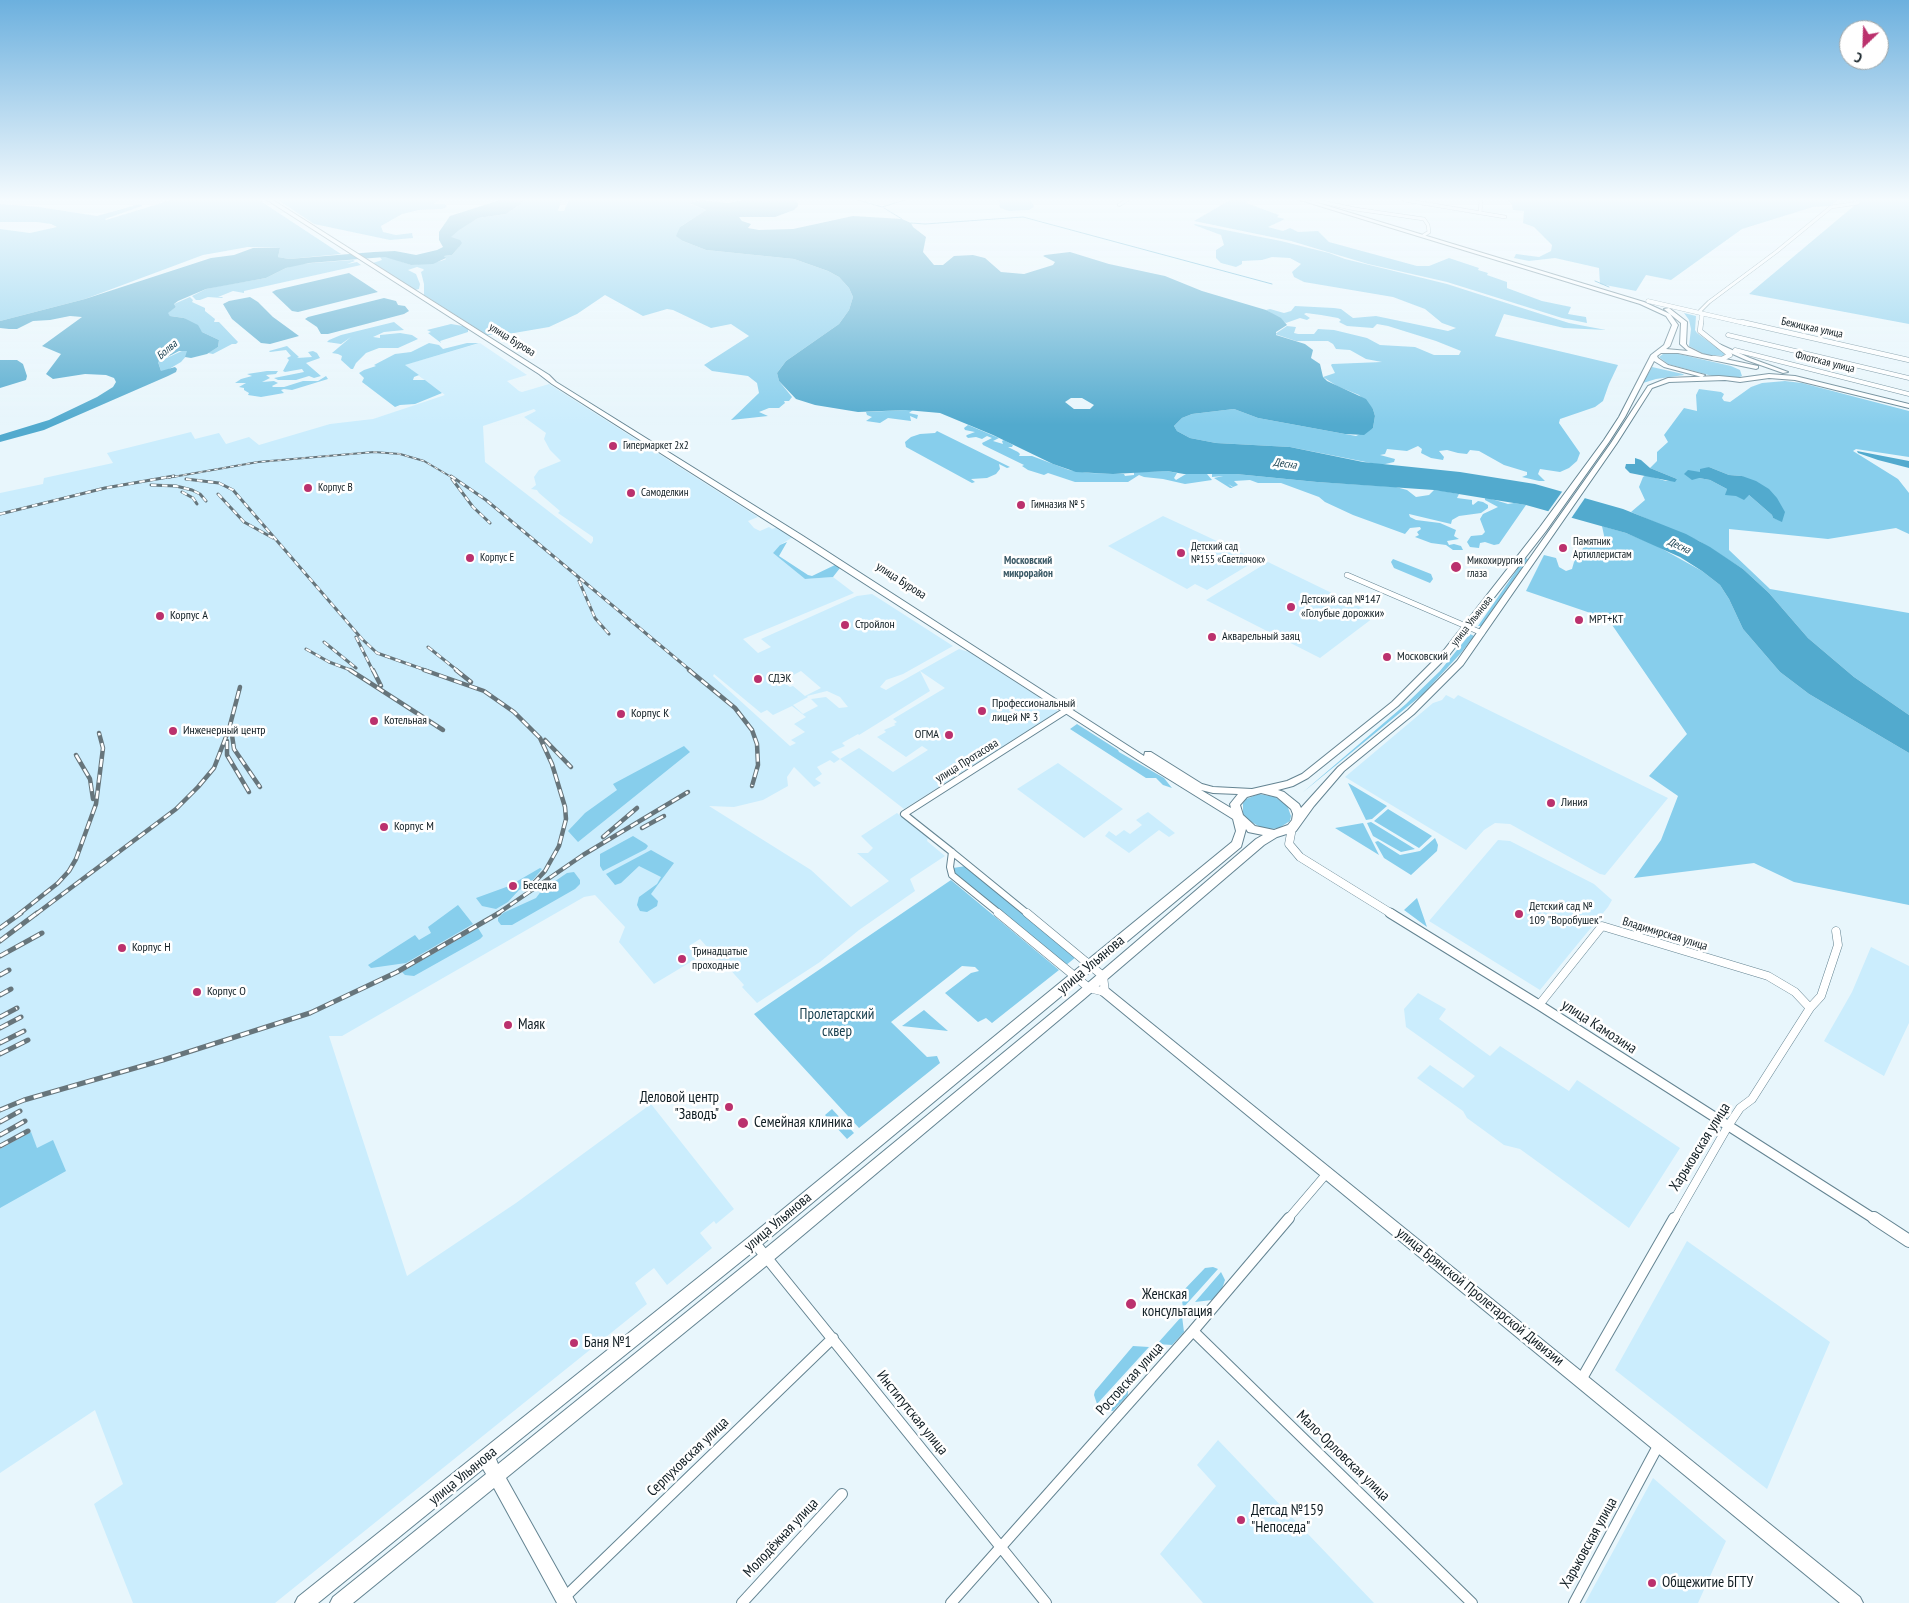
<!DOCTYPE html>
<html>
<head>
<meta charset="utf-8">
<style>
  body { margin:0 }
  #map { position:relative; width:1909px; height:1603px; overflow:hidden; background:#e8f6fc; font-family:"PT Sans Narrow",sans-serif }
  canvas { display:block }
  .north { position:absolute; left:1839px; top:20px; width:50px; height:50px; box-sizing:border-box; background:#fff; border:1px solid #9fa5a7; border-radius:50%; rotate:204deg; font-size:14px; font-weight:700; line-height:20px; text-align:center; color:#101d23 }
  .north::after { content:''; display:block; margin:auto; width:18px; height:22px; background:#bb316d; clip-path:polygon(50% 0,100% 100%,50% 72%,0 100%) }
</style>
</head>
<body>
<div id="map">
<canvas width="1909" height="1603"></canvas>
<div class="north">С</div>
</div>
<script>
const context = document.querySelector('canvas').getContext('2d');
context.lineJoin = 'round';
function paint(path, color) { context.fillStyle = color; context.fill(path, 'evenodd'); }
const toPath = rows => new Path2D(rows.map(r => 'M' + r).join(''));
function trace(path, color, width, dash) { context.strokeStyle = color; context.lineWidth = width; context.lineCap = dash ? 'butt' : 'round'; context.setLineDash(dash || []); context.stroke(path); }
function write(font, color, halo, rows, align = 'center') {
  context.font = font + ' "PT Sans Narrow",sans-serif'; context.lineWidth = 5; context.setLineDash([]); context.textBaseline = 'middle'; context.strokeStyle = halo; context.fillStyle = color; for (const [text, x, y, turn = 0] of rows) {
    context.save(); context.translate(x, y); context.rotate((+turn || 0) * Math.PI / 180); context.textAlign = isNaN(turn) ? turn : align; if (halo) context.strokeText(text, 0, 0); context.fillText(text, 0, 0); context.restore();
  }
}
const built = toPath([
  [480,343,527,375,507,381,519,391,522,392,549,384,758,517,748,521,754,528,760,531,769,527,772,529,778,527,793,537,780,545,773,553,805,579,833,577,854,593,743,639,758,653,771,647,761,639,857,596,872,594,953,646,903,674,886,680,880,687,886,690,959,649,969,652,1057,709,1057,712,904,809,840,759,834,763,830,760,817,767,822,774,815,779,821,783,814,787,794,767,787,777,788,786,763,800,734,807,709,806,811,870,851,907,889,881,857,853,868,853,873,848,861,836,897,813,928,838,927,841,945,856,910,879,915,891,859,930,820,962,757,1003,742,987,744,985,726,965,724,966,700,939,689,946,699,957,654,984,619,942,625,927,595,895,584,897,342,1036,329,1036,407,1276,516,1203,651,1104,734,1209,716,1224,714,1221,700,1233,712,1248,667,1285,654,1268,635,1283,647,1304,275,1603,133,1603,94,1504,123,1484,95,1410,0,1473,0,493,43,484,44,478,113,463,107,453,191,432,195,439,219,433,226,444,249,437,259,445,330,424,373,419,445,395,404,365],
  [534,409,536,411,524,417,546,433,544,439,550,450,561,461,539,470,534,477,536,485,531,489,537,490,539,493,560,511,558,513,593,537,593,541,591,544,485,462,483,426],
  [801,671,821,688,805,696,793,686,790,687,782,681],
  [920,671,945,688,893,719,897,722,894,724,896,725,884,730,886,732,877,737,906,757,922,746,928,750,893,772,859,748,840,759,831,752,845,746,842,743,858,734,859,735,930,691],
  [714,674,761,713,767,710,773,715,792,706,806,717,794,724,805,732,791,740,796,743,790,746,713,676],
  [827,691,840,697,848,707,839,708,826,697,811,699,818,706,803,714,793,705,808,697,807,696],
  [1163,516,1204,535,1257,560,1207,590,1195,584,1187,589,1108,546],
  [1268,562,1377,615,1320,658,1206,600],
  [1446,695,1454,699,1458,695,1668,798,1605,875,1600,874,1510,824,1495,823,1484,830,1466,850,1345,777,1433,703,1442,700],
  [1058,763,1123,809,1084,838,1017,789],
  [1148,812,1175,833,1169,837,1159,830,1129,853,1105,836,1109,831,1116,836,1124,830,1130,834,1142,825,1136,820],
  [1498,840,1510,841,1594,884,1612,900,1608,907,1540,990,1429,921],
  [1871,947,1909,966,1909,1023,1884,1076,1824,1041,1852,992],
  [1418,993,1446,1009,1439,1019,1490,1056,1500,1046,1569,1091,1577,1080,1680,1148,1629,1228,1520,1149,1504,1145,1467,1118,1463,1111,1417,1078,1430,1065,1463,1088,1475,1076,1406,1027,1404,1009],
  [1687,1241,1830,1342,1767,1489,1615,1370],
  [1218,1440,1374,1603,1203,1603,1160,1554,1216,1486,1197,1465],
  [1653,1478,1726,1541,1698,1603,1585,1603]
]);
const green = toPath([
  [171,200,259,200,341,254,289,259,278,257,280,248,248,247,203,255,85,299,0,321,0,229,30,233,57,227,51,224,37,222,0,222,0,204,39,207,97,216,140,204,142,206,105,219,106,220],
  [278,200,440,200,433,204,445,204,447,207,442,209,419,210,402,214,381,226,383,232,396,235,412,233,413,238,390,240,314,224],
  [523,200,561,200,558,211,564,211,569,200,698,200,692,202,690,204,706,210,680,227,683,241,706,250,794,259,828,271,839,277,849,288,853,297,849,310,839,324,786,361,777,373,779,381,792,397,789,401,784,401,785,403,779,408,769,408,759,412,768,416,731,420,759,393,757,383,748,376,712,371,704,365,749,336,731,324,711,328,673,310,667,309,643,316,605,295,577,314,549,327,514,333,487,335,424,295,424,284,421,272,424,270,423,269,417,267,408,270,416,274,420,284,419,289,415,290,373,263,382,260,380,257,388,257,411,265,441,261,446,259,444,256,452,255,459,247,450,237,463,225,478,218,506,214,521,204],
  [999,200,1031,200,1034,207,1029,210,1009,211,1000,208],
  [1230,200,1249,200,1246,203,1279,215,1277,217,1285,219,1268,227,1283,231,1290,228,1298,232,1318,231,1329,242,1417,266,1429,266,1449,258,1479,268,1478,270,1488,273,1487,275,1507,282,1507,288,1542,301,1571,307,1568,314,1586,317,1587,323,1562,318,1447,282,1368,264,1291,241,1194,221],
  [1508,200,1838,200,1830,206,1813,207,1742,229,1671,280,1646,275,1636,291,1600,284,1599,268,1555,258,1529,261,1514,258,1516,254,1539,257,1551,251,1552,245,1534,227,1523,223,1524,211,1513,210,1512,205],
  [1861,200,1909,200,1909,324,1749,294],
  [1195,224,1281,241,1329,253,1345,259,1447,284,1569,323,1606,330,1564,328,1504,314,1495,336,1618,365,1609,384,1603,401,1595,407,1560,419,1559,423,1580,453,1577,461,1569,468,1560,472,1540,469,1538,474,1545,481,1539,481,1522,477,1527,475,1527,472,1504,465,1479,451,1470,450,1467,454,1458,453,1447,450,1439,451,1444,457,1443,460,1431,458,1421,453,1422,449,1418,446,1407,451,1387,449,1385,454,1380,455,1395,459,1394,462,1381,465,1290,447,1216,443,1190,438,1177,431,1174,426,1182,418,1192,414,1234,409,1258,418,1345,434,1356,436,1373,428,1375,416,1373,409,1359,395,1337,386,1323,377,1335,373,1331,365,1332,364,1382,362,1366,359,1350,350,1336,349,1333,344,1328,341,1296,341,1275,334,1287,326,1296,327,1294,333,1298,334,1314,334,1318,329,1334,330,1367,338,1380,345,1415,347,1434,355,1459,355,1461,351,1436,341,1388,326,1377,324,1373,328,1347,326,1339,322,1341,320,1338,318,1321,315,1306,313,1304,314,1310,318,1307,320,1300,318,1286,323,1266,310,1270,309,1284,313,1291,311,1295,306,1334,308,1341,309,1353,318,1376,316,1448,331,1456,328,1442,323,1425,309,1393,297,1304,282,1294,277,1292,272,1301,264,1290,258,1272,257,1262,260,1242,261,1242,264,1236,267,1221,263,1216,258,1216,250,1224,245,1221,235,1194,225],
  [353,260,355,261,347,264,357,262,361,265,244,291,244,293,233,291,218,297,223,297,222,298,208,297,200,300,196,300,192,296,206,289,220,286,266,278,286,268,299,264],
  [190,297,193,300,192,302,205,308,205,311,215,319,214,322,219,322,238,342,236,344,232,344,213,354,208,353,218,347,219,340,202,332,184,318,170,316,167,313,176,307,174,304],
  [1684,313,1696,316,1695,330,1697,333,1724,353,1724,356,1706,355,1689,346,1691,329,1689,320],
  [394,322,404,330,384,332,373,337,380,338,380,335,400,333,412,335,418,339,398,348,379,348,366,353,356,363,353,369,351,369,341,360,342,356,338,354,332,353,351,337,341,344,327,342,329,340,341,335],
  [451,324,463,326,468,329,468,332,440,341,441,343,428,333,431,332,427,330],
  [429,343,439,345,443,349,467,343,479,343,405,365,419,375,414,377,413,380,425,380,442,393,415,404,400,405,395,407,362,382,364,378,359,373,364,370,376,366,374,365,395,354,411,352],
  [287,346,299,357,297,358,312,357,308,352,313,351,317,353,320,358,306,363,321,376,314,378,309,376,296,380,278,380,274,378,304,372,302,369,285,372,283,371,289,360,287,358,291,356,286,350,270,352,269,351],
  [184,350,187,351,188,354,181,362,164,372,161,371,158,362],
  [1674,353,1731,366,1740,370,1742,376,1737,378,1716,377,1668,364,1659,357,1663,354],
  [1652,367,1683,374,1684,375,1656,379,1643,383],
  [267,371,278,371,276,374,266,375,270,378,262,382,274,381,278,383,272,386,273,387,284,387,303,381,318,381,326,376,328,379,292,390,284,389,281,390,284,393,261,397,248,395,249,393,244,390,244,388,239,387,246,383,235,383,241,379,252,376,247,374],
  [1785,381,1802,383,1909,411,1909,457,1856,449,1853,451,1898,479,1909,493,1909,534,1896,528,1828,539,1729,529,1729,550,1770,589,1909,613,1909,715,1854,677,1808,638,1769,593,1743,569,1699,541,1631,512,1645,500,1639,487,1643,477,1646,475,1666,481,1677,479,1650,468,1657,461,1657,452,1668,442,1664,435,1684,408,1697,411,1696,395,1699,389,1721,392,1724,394,1722,398,1724,401,1730,402,1751,387,1762,383],
  [1709,467,1729,475,1742,476,1782,521,1773,518,1772,515,1749,495,1726,495,1727,489,1710,480,1699,478,1701,472],
  [906,410,913,410,909,413,918,415,917,419,910,416,911,421,888,418,880,423,866,421,872,417,867,415,866,412],
  [968,425,999,438,993,441,1003,444,1002,441,1004,440,1013,445,1012,447,1008,447,1018,452,1020,454,1019,456,1032,456,1069,470,1089,473,1124,474,1125,476,1134,475,1134,472,1140,472,1167,471,1177,473,1174,478,1176,480,1186,474,1207,474,1212,480,1185,484,1163,479,1144,477,1139,475,1128,482,1075,482,1048,473,1044,475,1028,470,1022,466,1024,465,983,445,982,443,992,438,987,436,982,439,976,437,968,438,966,436,967,435,975,432,965,430,964,428],
  [937,431,1010,467,1007,468,999,464,1000,469,996,474,987,478,971,479,975,482,972,483,906,447,905,442,911,437,920,434,935,433],
  [1212,474,1236,474,1317,482,1396,487,1407,490,1416,497,1429,495,1434,490,1443,491,1459,494,1457,498,1472,500,1472,504,1473,505,1478,501,1483,502,1488,505,1488,508,1481,513,1459,516,1452,520,1451,524,1409,514,1410,517,1416,520,1440,523,1456,530,1454,536,1459,539,1447,541,1449,545,1454,544,1461,546,1463,550,1453,550,1446,545,1431,543,1415,537,1419,535,1417,532,1421,529,1420,527,1410,528,1405,534,1353,515,1325,502,1319,497,1281,483,1258,483,1250,480,1234,481,1238,485,1233,487,1228,484,1233,488,1230,488,1214,478,1223,476,1212,477],
  [1485,497,1508,504,1514,503,1526,505,1499,544,1494,545,1485,542,1480,543,1479,548,1470,547,1467,542,1471,536,1482,535,1485,532,1480,519,1483,514,1498,507,1485,500],
  [1602,526,1626,533,1655,545,1702,571,1720,585,1729,599,1743,629,1780,672,1809,694,1909,753,1909,905,1794,882,1754,863,1634,878,1661,840,1678,796,1649,776,1687,734,1608,619,1526,591,1544,555,1556,558,1559,567,1566,571,1572,569,1574,562,1585,545,1606,545],
  [787,542,779,556,808,575,812,576,835,565,840,568,833,577,805,579,773,553,780,545],
  [1525,558,1528,559,1481,626,1478,626],
  [1393,559,1431,574,1433,579,1430,583,1394,568,1391,562],
  [1470,634,1474,636,1461,653,1423,694,1302,793,1406,704,1440,671],
  [1077,724,1118,750,1119,752,1164,778,1172,788,1163,785,1156,778,1146,778,1070,729],
  [684,746,690,752,578,842,568,831,585,813,617,790,613,784],
  [1348,783,1350,784,1387,806,1372,819,1366,820],
  [1259,794,1275,797,1287,805,1291,816,1290,821,1279,828,1271,829,1262,828,1248,820,1243,814,1243,803,1246,799],
  [1388,809,1432,836,1419,848,1374,821],
  [1371,822,1415,849,1401,852,1373,836,1367,823],
  [1363,823,1379,855,1335,828],
  [633,836,646,844,648,846,646,849,603,871,600,866,600,854],
  [1435,838,1438,845,1437,851,1411,875,1384,858,1375,842,1378,841,1400,855,1420,851],
  [651,850,674,863,651,894,658,901,657,906,647,912,640,911,637,905,639,897,657,884,661,877,639,866,621,883,615,885,606,874],
  [966,866,1076,957,1065,966,954,874,953,868],
  [540,868,542,869,527,887,519,890,508,902,496,909,482,906,476,898,509,886],
  [574,872,580,880,580,884,575,889,512,925,501,925,498,921,498,918,503,913,536,898,542,890,567,873],
  [951,880,1059,970,992,1023,986,1018,978,1022,945,993,971,973,979,971,975,967,962,966,891,1022,927,1057,937,1056,940,1063,859,1128,754,1014],
  [1417,898,1427,927,1404,910],
  [458,905,473,924,406,963,371,968,368,965,415,935,419,940,431,933,428,927],
  [478,928,483,936,480,939,414,976,405,975,402,972],
  [924,1010,948,1031,902,1026],
  [832,1109,854,1133,847,1139,825,1115],
  [31,1132,37,1148,53,1140,66,1171,0,1208,0,1149],
  [1213,1267,1218,1269,1183,1308,1181,1293,1205,1268],
  [1221,1272,1225,1280,1222,1289,1212,1300,1195,1302],
  [1182,1316,1184,1332,1172,1345,1157,1344],
  [1133,1346,1149,1347,1097,1404,1094,1395,1095,1391],
  [1127,1379,1128,1395,1113,1411,1102,1409]
]);
const water = toPath([
  [500,200,523,200,521,204,506,214,478,218,459,230,451,237,460,240,462,243,459,247,452,255,444,256,446,258,433,264,411,265,385,257,309,263,286,268,266,278,206,289,178,301,174,304,176,307,168,313,170,316,184,318,198,325,202,332,219,340,218,347,207,354,191,358,185,357,187,351,179,351,158,362,161,371,175,367,177,369,176,372,168,376,44,430,0,442,0,435,49,420,97,397,113,387,116,382,114,378,106,375,85,374,53,379,46,374,61,354,42,346,82,317,70,316,50,320,33,321,17,329,9,329,0,328,0,321,85,299,211,258,234,255,253,248,280,248,278,257,289,259,374,252,395,251,416,255,437,250,443,247,439,240,439,232,450,216],
  [701,200,728,203,744,200,795,200,798,203,798,206,794,210,775,217,739,217,742,221,751,224,748,228,759,230,793,229,853,216,902,219,911,223,913,227,926,237,923,252,934,265,943,265,954,256,973,255,985,258,1001,272,1024,274,1053,265,1055,262,1043,256,1045,255,1070,252,1109,264,1165,276,1202,291,1266,310,1281,318,1287,325,1276,332,1276,335,1305,344,1313,350,1311,358,1320,364,1323,377,1327,381,1366,399,1373,409,1375,416,1373,428,1364,435,1345,434,1258,418,1234,409,1192,414,1182,418,1174,426,1177,431,1190,438,1216,443,1290,447,1363,462,1460,472,1535,484,1623,509,1686,534,1710,547,1743,569,1769,593,1808,638,1854,677,1909,715,1909,753,1809,694,1780,672,1743,629,1729,599,1720,585,1702,571,1680,557,1626,533,1526,505,1434,490,1317,482,1236,474,1184,474,1167,471,1113,474,1076,472,1053,464,993,435,940,413,906,410,858,412,815,405,796,399,779,381,777,373,786,361,839,324,849,310,853,297,849,288,839,277,828,271,794,259,706,250,683,241,676,236,680,227,706,210,689,203],
  [1071,398,1082,398,1094,405,1090,409,1074,409,1065,402],
  [349,273,378,292,298,312,292,311,272,292,276,290],
  [250,297,258,302,273,317,299,336,270,344,261,343,232,319,223,304,229,301],
  [384,298,396,301,398,305,405,306,409,311,404,314,328,334,321,334,317,327,305,319,308,317],
  [0,360,17,360,23,364,27,376,26,380,0,388],
  [1857,451,1909,461,1909,468,1878,460,1858,453],
  [1635,458,1641,460,1650,468,1677,479,1675,482,1630,473,1625,468,1626,464,1635,464],
  [1709,467,1729,475,1742,476,1756,481,1769,489,1777,498,1785,512,1782,522,1773,518,1772,515,1749,495,1744,500,1736,496,1725,495,1727,489,1710,480,1699,478,1692,480,1684,474,1688,470,1700,472,1700,469]
]);
const pier = toPath([
  [1564,489,1587,495,1570,520,1547,513]
]);
const stream = toPath([
  [858,200,882,207,905,200],
  [884,208,902,219],
  [911,223,925,224,1023,217,1272,284],
  [1595,281,1609,287]
]);
const minorFar5 = toPath([
  [1313,200,1355,209,1424,219,1428,225,1429,232,1424,235],
  [1404,200,1505,217],
  [1119,205,1127,200],
  [1480,213,1481,200],
  [1702,314,1700,311,1709,302,1776,252,1831,207,1858,203,1858,200]
]);
const minorFar4 = toPath([
  [1728,335,1909,378],
  [1735,350,1909,394]
]);
const minorFar3 = toPath([
  [1347,575,1482,633]
]);
const minorFar2 = toPath([
  [952,852,1028,914],
  [952,852,950,867,952,875,1000,914],
  [952,852,904,814,1073,706]
]);
const minorFar1 = toPath([
  [998,913,1089,988,1105,992,1103,976,1027,913],
  [1539,1005,1602,926,1768,976,1795,992,1810,1008],
  [1287,1220,1328,1172],
  [1674,1220,1728,1126,1740,1108,1752,1099,1810,1008,1821,996,1838,945,1836,931]
]);
const minor = toPath([
  [754,1242,1046,1603],
  [1193,1331,1472,1603],
  [1581,1380,1674,1218],
  [565,1597,833,1338],
  [742,1603,842,1494],
  [951,1603,1193,1331,1289,1218],
  [1574,1603,1658,1446]
]);
const tertiaryFar4 = toPath([
  [1648,301,1748,324],
  [1701,324,1702,314]
]);
const tertiaryFar3 = toPath([
  [1701,322,1700,331,1730,355,1722,359,1713,358],
  [1742,322,1909,360]
]);
const tertiaryFar2 = toPath([
  [1292,828,1289,844,1300,857,1392,914]
]);
const tertiaryFar1 = toPath([
  [1390,913,1539,1005,1876,1220]
]);
const tertiary = toPath([
  [1874,1218,1909,1241]
]);
const primary = toPath([
  [267,200,273,200,549,375,556,382,803,536,1144,756,1145,752,1151,752,1202,784,1213,787,1252,789,1287,781,1302,774,1392,702,1444,650,1540,527,1604,440,1619,417,1651,355,1664,345,1672,325,1666,316,1640,304,1300,200,1308,200,1644,302,1670,314,1664,309,1669,308,1687,322,1686,344,1688,347,1702,354,1758,366,1758,368,1756,369,1678,353,1661,353,1657,356,1658,358,1668,365,1705,375,1702,377,1664,367,1654,361,1625,417,1609,442,1546,531,1450,654,1398,706,1308,778,1293,786,1278,790,1284,792,1299,804,1301,808,1338,767,1408,710,1457,661,1611,443,1648,386,1668,378,1719,376,1740,378,1769,374,1795,376,1909,404,1909,408,1795,380,1769,378,1740,382,1725,380,1669,382,1652,388,1617,443,1463,665,1414,714,1344,771,1314,806,1296,831,1277,837,1264,845,1084,999,771,1262,506,1478,576,1603,557,1603,494,1488,353,1603,330,1603,333,1597,486,1474,483,1469,318,1603,295,1603,298,1597,749,1237,1232,842,1236,831,1233,819,1138,760,797,540,552,384,539,374,267,200],
  [1670,314,1681,323,1680,344,1688,351,1666,349,1670,346,1678,325,1670,314],
  [1201,790,1213,793,1238,794,1230,804,1231,808,1201,790],
  [1261,793,1277,797,1291,809,1293,814,1292,820,1288,825,1274,830,1255,826,1243,815,1240,805,1247,797,1261,793],
  [1246,829,1248,832,1263,835,1256,839,1076,993,761,1252,498,1464,496,1459,759,1247,1241,847,1246,829],
  [1719,344,1750,358,1788,372,1783,373,1746,360,1717,347,1717,345,1719,344],
  [1105,987,1109,989,1860,1597,1863,1603,1840,1603,1101,995,1099,992,1101,989,1105,987]
]);
const railFar3 = toPath([
  [167,478,258,462,374,452,400,454,424,461,453,478]
]);
const railFar2 = toPath([
  [451,476,486,500,691,671],
  [186,479,219,483,233,490,362,639,377,653,428,671],
  [452,479,473,507,490,523],
  [151,485,176,486,192,490,200,494,206,501],
  [182,492,193,498,197,504],
  [218,494,244,522,273,538],
  [0,514,105,488,174,476],
  [579,581,595,618,609,634],
  [356,637,373,671],
  [324,642,356,668],
  [428,647,458,671],
  [306,649,329,662,353,671]
]);
const railFar1 = toPath([
  [350,670,443,730],
  [373,670,381,686],
  [424,670,484,691,514,712,540,738,552,764,565,807,566,819,559,846,545,871,531,886],
  [456,670,471,682],
  [689,670,735,708,752,730,757,744,758,765,752,786],
  [231,728,234,749,260,787],
  [545,740,571,767],
  [227,741,227,755,249,792],
  [76,755,90,779,93,799],
  [642,828,664,816],
  [603,837,637,808],
  [19,914,58,883,69,871,76,859,96,804,103,748,99,733],
  [36,914,176,809,198,787,214,768,229,729,240,687],
  [497,914,583,855,688,792]
]);
const rail = toPath([
  [0,928,21,913],
  [0,941,37,913],
  [0,956,42,933],
  [0,975,9,970],
  [0,995,11,989],
  [0,1017,17,1008],
  [0,1028,21,1017],
  [0,1043,24,1031],
  [0,1054,28,1040],
  [0,1110,24,1100,163,1060,310,1013,397,972,499,913],
  [0,1122,20,1111],
  [0,1135,25,1121],
  [0,1146,28,1131]
]);
const markers = [
  [613,446,5,"#bb316d"],
  [308,488,5,"#bb316d"],
  [631,493,5,"#bb316d"],
  [1021,505,5,"#bb316d"],
  [1563,548,5,"#bb316d"],
  [1181,553,5,"#bb316d"],
  [470,558,5,"#bb316d"],
  [1456,567,6,"#bb316d"],
  [1291,607,5,"#bb316d"],
  [160,616,5,"#bb316d"],
  [1579,620,5,"#bb316d"],
  [845,625,5,"#bb316d"],
  [1212,637,5,"#bb316d"],
  [1387,657,5,"#bb316d"],
  [758,679,5,"#bb316d"],
  [982,711,5,"#bb316d"],
  [621,714,5,"#bb316d"],
  [374,721,5,"#bb316d"],
  [173,731,5,"#bb316d"],
  [949,735,5,"#bb316d"],
  [1551,803,5,"#bb316d"],
  [384,827,5,"#bb316d"],
  [513,886,5,"#bb316d"],
  [1519,914,5,"#bb316d"],
  [122,948,5,"#bb316d"],
  [682,959,5,"#bb316d"],
  [197,992,5,"#bb316d"],
  [508,1025,5,"#bb316d"],
  [729,1107,5,"#bb316d"],
  [743,1123,6,"#bb316d"],
  [1131,1304,6,"#bb316d"],
  [574,1343,5,"#bb316d"],
  [1241,1520,5,"#bb316d"],
  [1652,1583,5,"#bb316d"]
];
const farStreetnames = [
  ["Бежицкая улица",1812,328,12],
  ["улица Бурова",512,340,32],
  ["Флотская улица",1825,362,14],
  ["улица Ульянова",1472,621,-52]
];
const farWaternames = [
  ["Болва",167,350,-41],
  ["Десна",1285,464,8],
  ["Десна",1679,546,25]
];
const farPoinames = [
  ["Гипермаркет 2х2",623,446],
  ["Корпус В",318,488],
  ["Самоделкин",641,493],
  ["Гимназия № 5",1031,505],
  ["Памятник",1573,542],
  ["Артиллеристам",1573,555],
  ["Детский сад",1191,547],
  ["№155 «Светлячок»",1191,560],
  ["Корпус Е",480,558],
  ["Микохирургия",1467,561],
  ["глаза",1467,574]
];
const farNeighbourhoodnames = [
  ["Московский",1028,561],
  ["микрорайон",1028,574]
];
const streetNames = [
  ["улица Бурова",901,581,33],
  ["улица Протасова",967,761,-32],
  ["Владимирская улица",1665,934,17]
];
const poiNames = [
  ["Детский сад №147",1301,600],
  ["«Голубые дорожки»",1301,614],
  ["Корпус А",170,616],
  ["МРТ+КТ",1589,620],
  ["Стройлон",855,625],
  ["Акварельный заяц",1222,637],
  ["Московский",1397,657],
  ["СДЭК",768,679],
  ["Профессиональный",992,704],
  ["лицей № 3",992,718],
  ["Корпус К",631,714],
  ["Котельная",384,721],
  ["Инженерный центр",183,731],
  ["ОГМА",939,735,"right"],
  ["Линия",1561,803],
  ["Корпус М",394,827],
  ["Беседка",523,886],
  ["Детский сад №",1529,907],
  ["109 \"Воробушек\"",1529,921],
  ["Корпус Н",132,948],
  ["Тринадцатые",692,952],
  ["проходные",692,966],
  ["Корпус О",207,992]
];
const nearStreetnames = [
  ["улица Ульянова",1091,965,-40],
  ["улица Камозина",1599,1027,33],
  ["Харьковская улица",1700,1147,-58],
  ["улица Ульянова",778,1222,-40],
  ["улица Брянской Пролетарской Дивизии",1480,1297,39],
  ["Ростовская улица",1130,1379,-48],
  ["Институтская улица",912,1413,51],
  ["Мало-Орловская улица",1343,1456,44],
  ["Серпуховская улица",688,1457,-44],
  ["улица Ульянова",463,1476,-39],
  ["Молодёжная улица",781,1538,-47],
  ["Харьковская улица",1589,1543,-61]
];
const nearParknames = [
  ["Пролетарский",837,1015],
  ["сквер",837,1032]
];
const nearPoinames = [
  ["Маяк",518,1025],
  ["Деловой центр",719,1098,"right"],
  ["\"Заводъ\"",719,1115,"right"],
  ["Семейная клиника",754,1123],
  ["Женская",1142,1295],
  ["консультация",1142,1312],
  ["Баня №1",584,1343],
  ["Детсад №159",1251,1511],
  ["\"Непоседа\"",1251,1528],
  ["Общежитие БГТУ",1662,1583]
];
paint(built, '#cbedfd');
paint(green, '#87ceec');
paint(water, '#52aace');
paint(pier, '#e8f6fc');
trace(stream, '#52aace', 1);
trace(minorFar5, '#648492', 4);
trace(minorFar4, '#648492', 5);
trace(minorFar3, '#648492', 6);
trace(minorFar2, '#648492', 8);
trace(minorFar1, '#648492', 9);
trace(minor, '#648492', 12);
trace(tertiaryFar4, '#648492', 4.5);
trace(tertiaryFar3, '#648492', 5.5);
trace(tertiaryFar2, '#648492', 9);
trace(tertiaryFar1, '#648492', 11);
trace(tertiary, '#648492', 14);
trace(primary, '#648492', 2);
trace(minorFar5, '#fff', 3);
trace(minorFar4, '#fff', 4);
trace(minorFar3, '#fff', 5);
trace(minorFar2, '#fff', 6);
trace(minorFar1, '#fff', 8);
trace(minor, '#fff', 10);
trace(tertiaryFar4, '#fff', 4);
trace(tertiaryFar3, '#fff', 4.5);
trace(tertiaryFar2, '#fff', 8);
trace(tertiaryFar1, '#fff', 9);
trace(tertiary, '#fff', 12);
paint(primary, '#fff');
trace(railFar3, '#67757b', 2);
trace(railFar2, '#67757b', 3);
trace(railFar1, '#67757b', 4.5);
trace(rail, '#67757b', 5);
trace(railFar3, '#fff', 1, [4]);
trace(railFar2, '#fff', 2, [5.5]);
trace(railFar1, '#fff', 2.5, [8]);
trace(rail, '#fff', 3, [9]);
const sky = context.createLinearGradient(0, 0, 0, 425);
sky.addColorStop(0, '#6cb0de');
sky.addColorStop(0.47, '#f5fbfe');
sky.addColorStop(1, '#f5fbfe00');
context.fillStyle = sky;
context.fillRect(0, 0, 1909, 425);
for (const [x, y, r, color] of markers) { const dot = new Path2D(); dot.arc(x, y, r, 0, 2 * Math.PI); context.fillStyle = color; context.fill(dot); trace(dot, '#fff', 2); }
write('11px', '#101d23', '#fff', farStreetnames);
write('italic 11px', '#173e4e', '#fff', farWaternames);
write('11px', '#101d23', '#fff', farPoinames, 'left');
write('bold 11px', '#385764', '#fff', farNeighbourhoodnames);
write('12px', '#101d23', '#fff', streetNames);
write('12px', '#101d23', '#fff', poiNames, 'left');
write('15px', '#101d23', '#fff', nearStreetnames);
write('15px', '#194050', '#fff', nearParknames);
write('15px', '#101d23', '#fff', nearPoinames, 'left');
</script>
</body>
</html>
